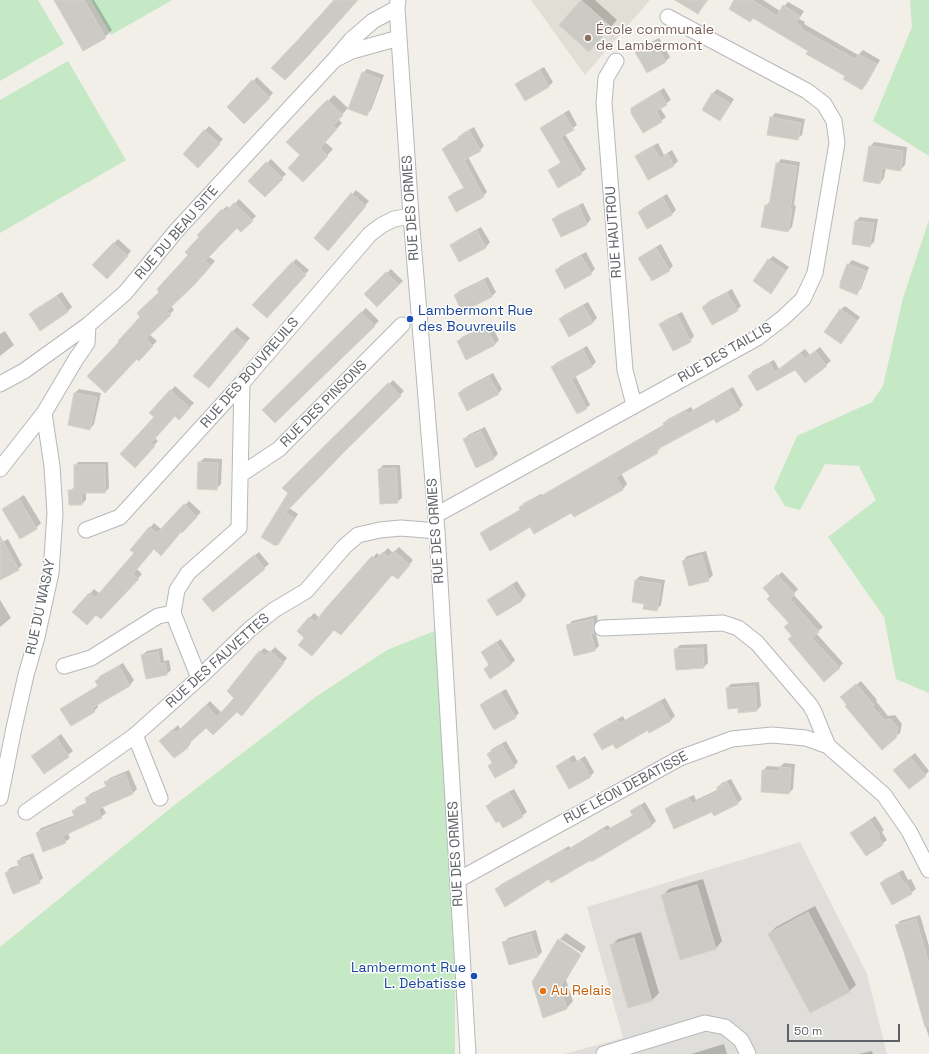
<!DOCTYPE html>
<html>
<head>
<meta charset="utf-8">
<style>
  body { margin:0 }
  #map { position:relative; width:929px; height:1054px; overflow:hidden; background:#f1efe8; font-family:"Space Grotesk",sans-serif }
  canvas { display:block }
  .scale { position:absolute; left:787px; top:1024px; width:113px; height:18px; box-sizing:border-box; border:2px solid #5f6368; border-top:0; padding-left:5px; font-size:12px; line-height:14px; white-space:nowrap; color:#5f6368; -webkit-text-stroke:3px #fff; paint-order:stroke }
</style>
</head>
<body>
<div id="map">
<canvas width="929" height="1054"></canvas>
<div class="scale">50 m</div>
</div>
<script>
const context = document.querySelector('canvas').getContext('2d');
context.lineJoin = 'round';
function paint(path, color) { context.fillStyle = color; context.fill(path, 'evenodd'); }
const toPath = rows => new Path2D(rows.map(r => 'M' + r).join(''));
function trace(path, color, width, dash) { context.strokeStyle = color; context.lineWidth = width; context.lineCap = dash ? 'butt' : 'round'; context.setLineDash(dash || []); context.stroke(path); }
function write(font, color, halo, rows, align = 'center') {
  context.font = font + ' "Space Grotesk",sans-serif'; context.lineWidth = 3; context.setLineDash([]); context.textBaseline = 'middle'; context.strokeStyle = halo; context.fillStyle = color; for (const [text, x, y, turn = 0] of rows) {
    context.save(); context.translate(x, y); context.rotate((+turn || 0) * Math.PI / 180); context.textAlign = isNaN(turn) ? turn : align; if (halo) context.strokeText(text, 0, 0); context.fillText(text, 0, 0); context.restore();
  }
}
const industrial = toPath([
  [800,842,867,974,887,1054,564,1054,623,1038,587,907]
]);
const education = toPath([
  [531,0,650,0,585,75]
]);
const green = toPath([
  [0,0,38,0,64,44,0,81],
  [91,0,172,0,111,35],
  [910,0,929,0,929,156,873,121,912,27],
  [68,61,126,160,0,233,0,100],
  [929,220,929,693,896,679,884,617,828,537,876,500,859,466,825,464,800,510,785,506,774,488,797,436,872,402,883,386,903,298],
  [437,630,455,981,455,1054,0,1054,0,947,172,807,317,696,387,650]
]);
const shadow = toPath([
  [55,0,94,0,112,30,105,37],
  [582,0,595,0,617,20,596,44,560,24],
  [684,0,708,0,698,13],
  [736,0,763,0,780,11,788,2,804,11,799,19,805,22,804,24,858,55,863,50,880,60,866,85,861,89,846,76,809,51,754,18,750,21],
  [659,38,670,57,666,61,648,72,637,53,641,48],
  [544,67,553,82,549,86,516,84,521,80],
  [367,69,384,75,371,110,366,115,363,73],
  [257,77,273,93,244,123,228,107],
  [664,88,671,100,660,108,666,117,661,121,632,109,637,104],
  [717,89,734,99,724,115,720,119,703,110,713,93],
  [334,95,348,108,338,119,342,123,325,142,333,149,309,175,301,155,287,142],
  [569,110,577,125,565,134,586,169,581,173,549,170,561,162,541,128,546,124],
  [775,113,805,119,802,135,797,139,771,118],
  [209,126,223,139,203,162,184,154],
  [474,127,484,146,480,150,468,157,487,192,483,196,449,197,453,193,465,187,443,149,447,145,459,138,463,133],
  [874,142,907,147,905,165,900,170,886,167,884,178,880,183,870,147],
  [658,143,664,155,672,150,678,161,674,165,648,179,637,156,641,152],
  [271,159,286,174,265,195,250,181],
  [781,159,800,162,794,205,796,206,792,227,788,231,766,206,770,201,777,164],
  [356,190,369,201,332,245,315,238],
  [667,194,676,210,672,214,639,212,643,208],
  [239,199,256,216,241,231,237,227,208,256,215,261,198,280,171,306,174,310,149,334,157,341,139,359,120,342,189,255,201,237,198,235,227,206,230,209],
  [583,203,591,219,587,224,561,236,554,219,558,215],
  [860,217,878,219,874,242,870,246,853,243,856,221],
  [481,227,490,242,486,247,460,261,451,246,456,241],
  [118,239,131,251,111,274,93,265],
  [661,244,673,266,669,270,639,258,644,254],
  [586,252,595,269,591,273,556,271,560,266],
  [773,256,789,267,771,292,769,260],
  [296,259,309,270,270,313,254,305],
  [852,260,869,267,861,289,856,293,848,265],
  [391,269,403,281,377,305,366,294],
  [488,277,496,292,492,296,463,311,455,295,459,291],
  [732,289,741,306,737,310,703,307,708,302],
  [62,292,72,307,67,312,30,314,34,310],
  [588,302,597,318,593,322,569,335,560,319,564,315],
  [845,306,860,317,841,343,840,310],
  [366,308,379,321,275,422,263,410],
  [682,312,694,336,690,341,661,325,665,320],
  [490,323,499,340,495,344,467,359,458,342,462,337],
  [237,327,250,338,209,387,232,332],
  [5,331,14,345,0,356,0,334],
  [587,346,596,362,592,366,575,375,590,405,586,408,552,367,556,363],
  [820,347,831,361,805,381,796,369,757,390,749,376,753,371,774,360,779,369,805,349,810,355],
  [493,373,502,389,498,394,459,393,463,389],
  [393,380,404,391,289,508,298,514,282,539,278,544,289,493,284,488],
  [175,386,194,403,183,414,176,415,155,438,158,441,139,462,155,417,151,413],
  [733,387,743,405,739,409,714,417,661,446,661,447,657,452,621,473,627,484,623,489,574,516,571,512,530,526,481,534,486,529,521,509,520,508,524,503,541,494,542,495,665,424,664,423,668,419,691,407,693,410],
  [79,389,101,393,94,424,90,429,69,425,75,393],
  [485,427,498,454,494,458,464,440,468,435],
  [204,458,222,459,221,484,216,489,199,463],
  [78,462,108,462,109,488,105,492,86,492,86,500,82,504,69,491,75,487,75,466],
  [383,465,400,465,402,498,397,502,379,470],
  [24,495,41,523,36,528,4,509,8,505],
  [189,501,201,512,182,531,154,548,137,569,142,574,101,618,96,614,74,612,94,589,100,594,135,553,131,550,154,523,161,529],
  [8,539,22,565,18,569,0,576,0,543],
  [399,547,413,560,402,574,393,574,341,634,335,629,305,638,298,631,314,613,320,618,377,553,380,556,388,548,393,553],
  [706,551,713,575,708,580,683,561,687,556],
  [259,552,269,564,264,568,203,599],
  [782,572,798,589,793,594,823,627,816,633,843,663,839,668,793,636,790,623,772,596,765,588],
  [640,576,665,580,661,605,656,610,645,603,636,580],
  [517,581,526,595,522,600,498,614,489,600,493,596],
  [0,600,11,618,0,627],
  [597,615,598,627,595,630,599,646,595,650,568,626,572,621],
  [501,639,515,660,510,665,485,669,490,664,482,652],
  [707,644,708,663,704,667,675,650,680,645],
  [275,647,287,658,242,715,237,711,206,727,190,741,191,743,187,748,165,737,178,725,181,730,210,701,222,713,236,698,260,652,264,648,270,652],
  [162,648,164,661,169,660,171,670,167,674,142,655,147,651],
  [123,663,134,680,130,685,97,704,98,707,94,711,62,709,66,705,99,685,96,681,100,676],
  [861,681,877,700,876,701,888,716,895,715,902,724,900,733,895,737,848,705,846,693],
  [759,682,761,706,757,710,727,688,731,684],
  [506,689,519,713,515,717,481,705,485,701],
  [665,698,675,716,671,720,650,732,648,729,613,743,594,735,598,730,623,716,625,720],
  [61,734,73,751,44,773,32,756],
  [506,741,518,762,514,766,493,762,488,754,492,749],
  [915,753,929,771,925,775,899,766],
  [574,755,577,761,585,756,594,772,590,777,557,766,562,762],
  [784,763,795,764,793,789,789,793,763,771,767,766,780,767],
  [129,770,137,789,133,793,102,806,106,813,101,817,68,833,70,838,65,842,37,833,41,828,75,815,73,811,77,807,88,802,86,798,90,794,107,786,106,782,110,778],
  [731,779,742,799,737,804,666,809,671,805,694,795,696,800,719,789,718,787,722,783],
  [514,789,527,812,522,816,503,827,487,806,492,801],
  [645,802,656,821,652,825,549,878,496,889,500,885,569,846,570,848,608,825,610,828,633,815,631,812],
  [875,816,884,830,882,832,887,840,866,855,851,833],
  [33,853,43,878,39,882,6,873,10,868,20,865,18,861,22,857],
  [903,870,908,880,911,879,916,889,911,893,881,883,885,879],
  [703,879,722,941,716,948,662,896,669,889],
  [815,906,856,985,849,991,769,934,776,927],
  [920,915,929,946,929,1037,922,1015,905,952,896,926,900,921],
  [536,930,542,952,538,956,504,943,508,938],
  [641,932,659,993,652,1000,629,1007,611,946,618,939],
  [566,933,586,947,582,953,560,939],
  [559,940,559,941,581,955,566,980,573,1001,567,1008,533,982],
  [724,1044,727,1054,691,1054],
  [872,1051,873,1054,858,1054]
]);
const building = toPath([
  [54,0,84,0,106,38,83,51,54,0],
  [334,0,358,0,307,57,285,80,271,68,296,42,334,0],
  [581,0,611,27,589,52,559,25,581,0],
  [675,0,707,0,698,14,675,0],
  [734,0,752,0,777,16,783,5,800,16,796,23,802,27,801,29,855,59,858,54,877,64,862,90,843,79,845,76,806,54,808,51,753,18,750,22,729,9,734,0],
  [654,41,666,62,647,73,635,52,654,41],
  [540,70,549,87,525,101,515,84,540,70],
  [362,72,380,79,367,116,348,109,362,72],
  [252,80,270,98,244,124,227,107,252,80],
  [660,92,667,105,656,111,662,122,643,133,631,113,631,108,660,92],
  [712,93,730,103,720,121,702,110,712,93],
  [327,100,343,115,333,126,337,129,320,148,328,156,303,182,288,168,300,155,286,142,327,100],
  [564,114,574,130,561,137,582,174,558,188,548,170,561,163,540,128,564,114],
  [770,117,801,123,798,140,767,135,770,117],
  [204,130,220,144,198,168,183,154,204,130],
  [469,130,481,151,464,160,484,197,456,212,448,197,464,188,442,149,459,139,458,137,469,130],
  [869,146,903,151,901,171,882,168,880,184,863,181,869,146],
  [653,147,660,158,668,154,674,166,648,180,635,156,653,147],
  [266,162,283,179,265,197,248,181,266,162],
  [776,163,797,166,790,210,792,210,788,232,761,227,765,205,769,206,776,163],
  [351,193,366,206,328,251,314,238,351,193],
  [663,198,672,215,647,229,638,212,663,198],
  [234,203,253,221,241,232,237,228,205,261,211,266,194,285,167,311,171,315,146,339,153,346,139,361,137,359,105,393,87,376,119,342,118,341,140,317,137,313,159,292,157,289,188,255,185,252,199,237,197,235,222,209,225,212,234,203],
  [579,206,587,225,561,237,552,219,579,206],
  [855,221,874,223,870,247,852,244,855,221],
  [477,231,486,248,459,262,450,245,477,231],
  [113,243,128,256,107,279,92,265,113,243],
  [656,248,670,271,652,281,638,258,656,248],
  [581,256,592,274,565,289,555,270,581,256],
  [768,259,786,271,771,294,753,281,768,259],
  [292,262,306,275,267,318,252,305,292,262],
  [847,264,866,271,857,295,840,288,840,283,847,264],
  [386,272,399,285,377,307,364,294,386,272],
  [484,280,492,297,462,312,454,295,484,280],
  [727,293,738,311,712,325,702,307,727,293],
  [57,296,68,312,40,331,29,314,57,296],
  [583,305,593,323,569,337,559,319,583,305],
  [840,309,857,321,841,344,824,332,840,309],
  [361,312,375,326,275,423,262,410,361,312],
  [677,315,691,342,673,351,659,324,677,315],
  [486,326,495,345,466,360,457,341,486,326],
  [232,331,246,343,209,388,193,376,232,331],
  [583,349,592,367,571,379,587,409,577,414,551,367,583,349],
  [815,351,827,366,805,383,795,370,757,391,748,376,770,363,775,372,800,353,805,359,815,351],
  [489,377,499,394,467,411,458,393,489,377],
  [388,383,401,396,345,451,285,513,294,518,278,545,274,545,261,537,288,493,282,488,388,383],
  [170,390,190,408,179,420,175,416,151,443,155,446,135,468,120,454,154,417,149,413,170,390],
  [729,391,740,410,716,423,714,419,656,450,658,453,616,477,623,490,574,517,571,513,534,534,530,527,490,551,480,533,520,510,519,507,537,497,538,498,664,426,663,423,686,410,688,414,729,391],
  [74,393,97,397,90,430,68,425,74,393],
  [481,431,494,459,476,468,463,439,481,431],
  [198,462,218,463,217,490,197,489,198,462],
  [74,465,105,465,105,493,82,493,82,505,69,505,68,490,74,490,74,465],
  [396,468,398,503,380,504,378,469,396,468],
  [19,499,37,529,20,539,2,509,19,499],
  [184,504,197,517,182,533,181,532,161,556,154,549,133,574,139,579,101,619,96,615,87,625,72,612,89,593,95,598,134,553,130,550,149,527,157,533,184,504],
  [0,536,19,570,0,580,0,536],
  [394,551,410,565,398,579,392,575,341,635,334,630,312,656,298,645,304,638,297,631,309,617,315,622,326,608,372,556,375,560,383,552,388,557,394,551],
  [254,555,265,569,213,612,202,599,254,555],
  [702,555,709,581,689,586,682,561,702,555],
  [777,575,795,594,790,599,819,632,812,638,840,668,824,682,788,639,792,636,784,627,789,623,767,599,770,596,763,588,777,575],
  [635,580,661,584,657,611,643,609,644,604,632,602,635,580],
  [512,585,522,601,497,616,487,600,512,585],
  [593,619,594,633,591,633,595,651,574,656,566,625,593,619],
  [496,642,511,665,490,679,484,669,489,665,481,652,496,642],
  [703,648,704,668,676,670,674,649,703,648],
  [259,651,265,656,270,651,284,663,242,716,237,712,213,735,206,728,186,746,188,748,174,758,159,741,173,729,176,733,206,705,217,717,234,698,227,691,259,651],
  [158,652,160,664,165,663,167,675,146,679,141,655,158,652],
  [119,666,130,686,92,708,95,712,71,726,60,709,98,686,95,681,119,666],
  [856,684,874,705,872,706,884,720,890,719,898,728,896,738,882,750,845,706,847,705,840,697,856,684],
  [755,686,757,711,738,713,738,708,728,709,726,688,755,686],
  [501,693,516,718,494,730,480,705,501,693],
  [660,701,671,721,649,733,648,730,616,749,613,744,602,750,593,734,618,720,620,723,660,701],
  [57,738,69,757,44,774,31,756,57,738],
  [502,745,515,767,495,778,488,766,492,763,487,754,502,745],
  [910,757,926,776,909,789,893,770,910,757],
  [569,759,572,764,581,760,591,777,569,789,556,766,569,759],
  [779,767,791,768,789,794,761,792,762,770,779,771,779,767],
  [125,774,133,794,98,809,102,818,63,836,66,843,43,852,36,833,75,817,72,811,87,804,85,798,107,788,104,782,125,774],
  [727,782,738,804,714,816,712,812,674,829,665,809,689,798,692,804,718,791,717,787,727,782],
  [509,792,523,817,503,828,499,821,496,823,486,806,509,792],
  [640,805,652,826,591,862,591,860,551,883,549,879,505,907,495,889,564,850,566,852,604,829,605,832,633,816,630,811,640,805],
  [870,820,880,835,878,836,883,845,866,856,850,833,870,820],
  [29,857,40,883,13,894,5,873,19,867,17,861,29,857],
  [898,873,904,884,906,883,912,894,892,905,880,883,898,873],
  [697,885,716,949,680,960,661,895,697,885],
  [808,912,850,992,810,1013,768,934,808,912],
  [916,919,929,964,929,1027,925,1027,904,952,895,925,916,919],
  [531,934,538,957,509,965,502,942,531,934],
  [634,938,652,1001,628,1008,610,945,634,938],
  [558,939,580,954,560,987,567,1009,543,1018,532,982,558,939]
]);
const minor = toPath([
  [398,0,397,8,411,216,437,531,468,1054],
  [338,58,352,51,399,38],
  [616,61,606,78,604,103,625,370,634,405],
  [0,384,24,371,88,325,125,293,177,230,335,59,351,40,373,21,397,8],
  [0,469,44,413,76,359,87,343,88,325],
  [240,475,279,449,402,325],
  [436,515,757,338,783,318,803,299,815,273,837,143,834,121,824,104,807,91,668,17],
  [86,530,120,517,242,383,370,234,382,225,394,219,411,216],
  [602,628,723,623,738,628,757,643,810,705,814,712,828,746],
  [64,666,91,658,158,616,173,613],
  [199,678,173,613,177,590,188,573,239,528,242,383],
  [135,735,160,798],
  [0,798,14,728,26,675,37,637,51,573,55,513,52,466,44,413],
  [26,812,133,737,199,678,250,629,274,610,306,591,345,546,358,535,380,530,401,528,437,531],
  [458,880,680,758,732,739,772,735,806,738,828,746,884,795,909,831,929,870],
  [604,1054,705,1023,725,1027,741,1040,748,1054]
]);
const markers = [
  [588,38,4,"#8d6e63"],
  [410,319,4,"#1a4fb4"],
  [474,976,4,"#1a4fb4"],
  [543,991,4,"#e8710a"]
];
const educationNames = [
  ["École communale",596,30],
  ["de Lambermont",596,46]
];
const streetNames = [
  ["RUE DES ORMES",411,208,-94],
  ["RUE HAUTROU",614,232,-94],
  ["RUE DU BEAU SITE",177,233,-49],
  ["RUE DES TAILLIS",725,353,-30],
  ["RUE DES BOUVREUILS",250,373,-49],
  ["RUE DES PINSONS",324,404,-45],
  ["RUE DES ORMES",436,531,-94],
  ["RUE DU WASAY",41,607,-78],
  ["RUE DES FAUVETTES",218,661,-42],
  ["RUE LÉON DEBATISSE",626,788,-28],
  ["RUE DES ORMES",456,854,-93]
];
const transitNames = [
  ["Lambermont Rue",418,311],
  ["des Bouvreuils",418,327],
  ["Lambermont Rue",466,968,"right"],
  ["L. Debatisse",466,984,"right"]
];
const foodNames = [
  ["Au Relais",551,991]
];
paint(industrial, '#e0deda');
paint(education, '#e1ded6');
paint(green, '#c5e8c5');
paint(shadow, '#0003');
paint(building, '#cccac5');
trace(building, '#d6d1c6', 1);
trace(minor, '#b5b8bc', 17);
trace(minor, '#fff', 15);
for (const [x, y, r, color] of markers) { const dot = new Path2D(); dot.arc(x, y, r, 0, 2 * Math.PI); context.fillStyle = color; context.fill(dot); trace(dot, '#fff', 1.5); }
write('14px', '#785e54', '#fff', educationNames, 'left');
write('14px', '#5f6368', '#fff', streetNames);
write('14px', '#164399', '#fff', transitNames, 'left');
write('14px', '#c56008', '#fff', foodNames, 'left');
</script>
</body>
</html>
